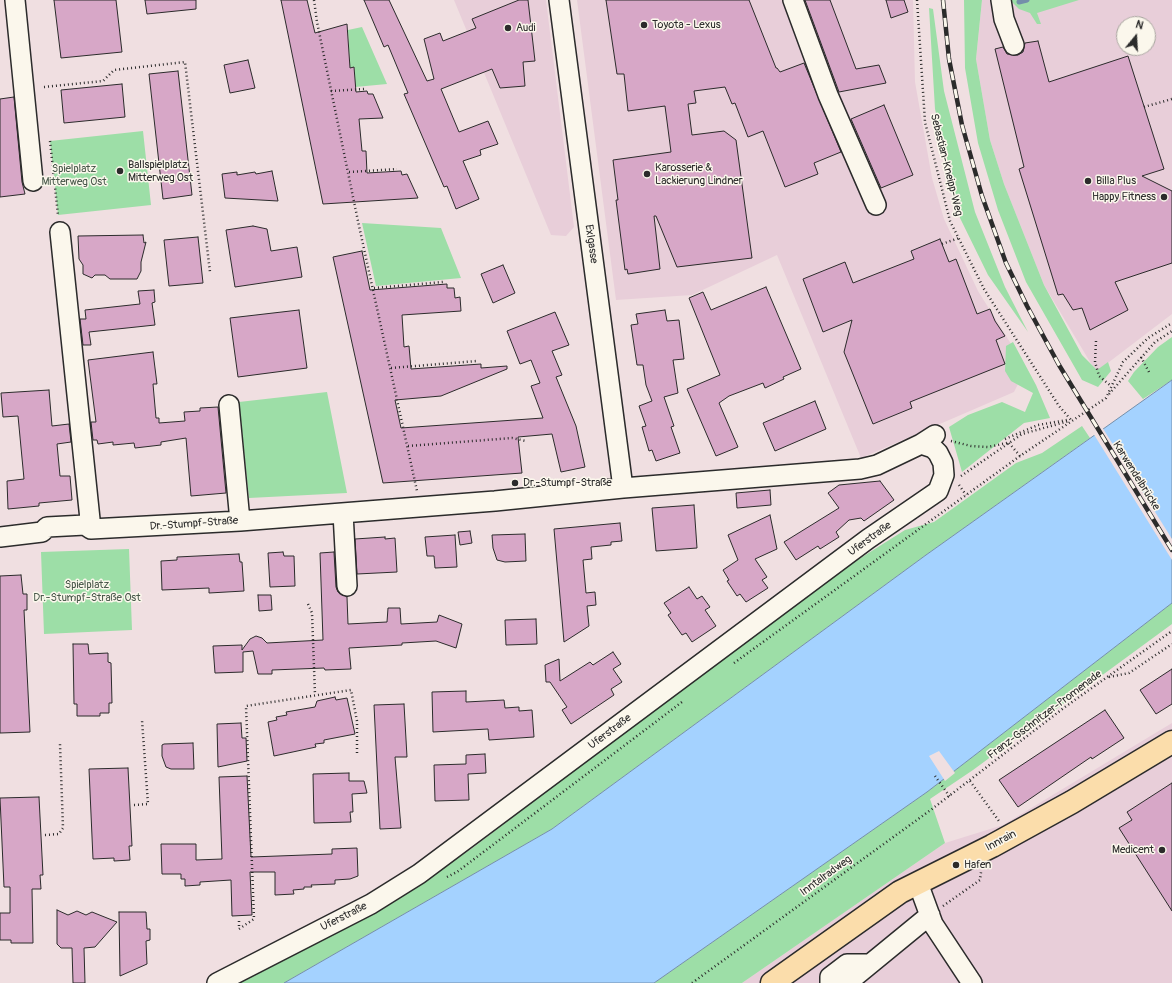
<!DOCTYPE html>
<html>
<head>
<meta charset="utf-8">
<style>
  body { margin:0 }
  #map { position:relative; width:1172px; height:983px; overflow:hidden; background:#f0dfe1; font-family:Pangolin,sans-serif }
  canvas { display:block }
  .north { position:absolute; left:1116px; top:16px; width:40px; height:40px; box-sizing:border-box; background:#fbf7ec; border:1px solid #a8a59f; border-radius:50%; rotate:18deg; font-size:11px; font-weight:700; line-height:16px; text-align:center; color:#2b2b2b }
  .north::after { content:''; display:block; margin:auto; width:14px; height:18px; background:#2b2b2b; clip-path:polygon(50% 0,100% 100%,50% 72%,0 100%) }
</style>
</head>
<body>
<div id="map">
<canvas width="1172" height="983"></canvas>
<div class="north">N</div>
</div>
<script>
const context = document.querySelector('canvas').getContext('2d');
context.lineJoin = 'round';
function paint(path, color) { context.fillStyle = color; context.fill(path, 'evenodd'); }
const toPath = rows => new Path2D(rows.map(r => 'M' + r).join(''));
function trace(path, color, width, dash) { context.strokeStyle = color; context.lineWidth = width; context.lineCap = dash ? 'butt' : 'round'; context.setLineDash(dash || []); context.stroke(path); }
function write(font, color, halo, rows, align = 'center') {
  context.font = font + ' Pangolin,sans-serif'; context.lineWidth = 3; context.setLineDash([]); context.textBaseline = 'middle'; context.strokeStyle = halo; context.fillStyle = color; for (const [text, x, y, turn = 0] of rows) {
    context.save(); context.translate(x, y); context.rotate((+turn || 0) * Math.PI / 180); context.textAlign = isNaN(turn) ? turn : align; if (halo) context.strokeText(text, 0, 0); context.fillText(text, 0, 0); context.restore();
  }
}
const built = toPath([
  [454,0,546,0,574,227,566,236,551,235],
  [577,0,913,0,915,82,932,178,944,219,978,291,1026,368,1014,392,861,458,777,255,692,295,616,300],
  [982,0,1172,0,1172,314,1096,372,1044,285,1004,184,990,140,976,59],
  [1124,24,1148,24,1148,48,1124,48],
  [1172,723,1172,983,742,983,945,843,1003,825]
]);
const green = toPath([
  [964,0,982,0,976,59,990,140,1004,184,1044,285,1082,355,1097,370,1108,362,1111,371,1098,387,1082,380,1026,282,998,210,978,143,965,68],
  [1010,0,1079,0,1037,13,1041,24,1037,24,1030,13,1019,9],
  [929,8,933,9,944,91,975,212,1005,287,1028,332,988,275,960,218,935,109],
  [362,27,387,84,355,87,354,67,350,68,348,30],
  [143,131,151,205,58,215,50,141],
  [362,223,441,228,461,278,376,286],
  [1172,337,1172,380,1143,399,1128,381,1134,372,1158,347],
  [1013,342,1036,385,1050,418,1024,423,962,472,949,427,968,415,1002,402,1025,412,1033,393,1011,381,1005,371,1006,346],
  [327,392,347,493,249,498,239,402],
  [1082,426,1090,438,926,555,552,829,284,983,233,983,304,950,412,889,471,849,821,583,905,530,934,522,1016,463,1042,453],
  [129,549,132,630,44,634,41,552],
  [1172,603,1172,624,973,770,930,799,945,843,742,983,654,983,927,792]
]);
const water = toPath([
  [1172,380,1172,603,927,792,654,983,284,983,552,829,926,555,1172,380]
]);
const pier = toPath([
  [1102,427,1172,539,1172,560,1093,433],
  [939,751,955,773,945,781,929,756]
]);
const stream = toPath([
  [1019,2,1027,0]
]);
const building = toPath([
  [54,0,116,0,122,52,61,58,54,0],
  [145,0,196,0,196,9,147,14,145,0],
  [281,0,307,0,315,33,347,24,350,68,354,67,356,92,367,91,368,94,373,94,383,118,359,119,362,151,366,151,367,173,401,171,402,175,407,174,418,198,323,204,281,0],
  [364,0,389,0,427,81,434,79,424,39,440,33,443,41,476,28,472,19,519,0,528,0,535,61,523,62,525,86,500,88,492,69,441,89,459,132,488,121,498,144,480,150,481,155,463,161,479,199,456,209,447,186,444,187,404,94,408,93,388,45,384,47,364,0],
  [606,0,749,0,776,68,777,68,780,72,804,63,841,152,814,163,818,174,785,187,763,131,748,137,735,103,732,104,725,87,694,91,696,103,688,104,692,135,724,131,736,140,752,258,677,267,656,216,654,216,660,269,628,274,627,269,625,270,616,200,618,200,613,160,671,152,665,106,628,111,624,74,617,74,606,0],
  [805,0,830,0,856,69,879,65,886,83,839,92,805,0],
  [886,0,904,0,908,12,891,18,886,0],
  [1038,41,1049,82,1128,56,1164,169,1142,176,1172,191,1172,263,1115,282,1128,310,1090,330,1082,308,1073,310,1063,294,1058,295,1019,169,1024,167,995,49,1003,47,1007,54,1018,55,1023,52,1025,43,1038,41],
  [248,60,255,88,230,93,224,65,248,60],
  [178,71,192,195,163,199,149,74,178,71],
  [122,84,125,117,64,123,61,90,122,84],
  [14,97,22,182,25,194,0,197,0,99,14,97],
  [884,105,913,175,881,188,851,119,884,105],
  [272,171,278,201,225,198,222,174,237,172,237,175,255,172,256,174,272,171],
  [253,226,267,229,271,251,297,247,302,277,235,287,226,230,253,226],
  [143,235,144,243,146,242,141,262,141,271,137,279,110,279,105,275,95,275,92,278,83,274,83,265,79,259,78,236,143,235],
  [198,237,203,283,169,286,164,240,198,237],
  [940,239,949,262,956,259,977,314,990,309,995,321,1005,336,996,340,1005,364,910,402,912,408,873,424,844,352,852,320,823,332,803,279,845,262,853,283,914,259,911,251,940,239],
  [362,251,370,290,447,284,447,288,454,288,455,298,460,297,461,311,402,315,404,347,409,346,411,369,481,364,481,368,507,366,507,369,441,396,395,400,401,428,543,418,531,386,540,383,531,360,520,364,507,331,555,312,569,345,552,351,562,375,556,377,576,426,585,467,561,472,552,434,518,437,522,473,383,483,333,257,362,251],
  [503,265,515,293,493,303,481,274,503,265],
  [766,287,801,369,783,377,784,379,765,388,763,383,729,396,719,403,738,447,716,456,687,389,720,375,689,298,703,292,711,310,766,287],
  [154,290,155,302,152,303,155,325,89,332,91,345,83,345,80,319,86,319,85,310,140,304,138,291,154,290],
  [299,310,307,368,238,377,230,318,299,310],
  [665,310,667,321,679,320,684,359,673,360,678,393,664,397,674,426,671,427,680,453,656,461,652,450,649,451,642,427,646,426,639,406,652,401,646,385,643,365,637,365,631,325,638,324,636,314,665,310],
  [153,352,157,384,153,384,156,418,159,418,159,423,185,421,184,412,200,411,200,408,218,407,226,493,191,496,186,438,161,442,161,445,135,448,134,443,113,445,113,442,98,444,97,440,93,440,91,422,96,422,88,360,153,352],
  [49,390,52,426,69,424,71,442,57,444,60,476,70,476,72,500,39,503,39,506,8,509,7,481,24,479,18,416,3,417,1,393,49,390],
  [815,401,826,429,775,451,763,423,815,401],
  [880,481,894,500,864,521,861,518,849,520,836,532,839,537,820,549,818,546,796,560,784,542,839,508,828,493,839,485,880,481],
  [770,490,771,505,737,508,736,493,770,490],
  [694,505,697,548,656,551,652,508,694,505],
  [770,515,777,549,755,559,767,577,762,580,768,588,746,602,740,594,737,596,727,581,729,580,723,570,738,560,728,535,770,515],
  [620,523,622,541,611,542,611,545,591,547,592,559,583,560,586,593,595,592,596,605,587,606,589,626,564,642,554,529,620,523],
  [470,531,472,543,460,545,458,532,470,531],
  [525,534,526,561,505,562,497,560,493,548,492,535,525,534],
  [455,535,457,567,435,568,434,556,427,556,425,537,455,535],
  [385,537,385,539,395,538,397,572,357,574,355,539,385,537],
  [283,552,284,556,294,556,295,586,270,587,268,553,283,552],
  [334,552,336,587,338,592,347,597,348,624,387,622,388,608,400,608,401,624,437,622,439,615,462,624,456,648,436,641,402,643,402,645,349,648,351,669,325,670,324,668,272,670,272,674,258,674,253,651,243,652,243,672,215,673,213,646,242,645,242,650,250,639,256,636,262,638,267,643,323,640,320,553,334,552],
  [239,554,240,562,242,562,244,591,209,593,209,588,162,590,161,561,177,560,177,557,239,554],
  [21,575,23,594,27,594,27,610,24,610,30,732,0,733,0,576,21,575],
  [689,587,697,599,702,596,710,607,705,610,716,626,692,642,686,633,682,635,668,615,671,613,664,603,689,587],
  [258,595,271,595,272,610,259,611,258,595],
  [536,619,537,644,506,645,505,620,536,619],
  [73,644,88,644,89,654,108,653,108,662,111,663,112,703,109,703,109,713,100,713,100,716,77,716,77,704,74,704,73,644],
  [613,652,621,664,613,669,622,682,611,689,614,695,571,724,562,710,567,707,550,682,546,682,545,665,559,659,560,681,590,662,593,665,613,652],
  [1172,669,1172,704,1156,714,1140,690,1172,669],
  [466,691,466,702,504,700,505,708,519,707,519,711,532,710,534,737,489,740,488,729,433,732,432,692,466,691],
  [335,697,336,700,347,698,355,734,324,740,324,743,315,744,316,747,274,756,268,722,277,720,276,717,287,715,286,712,315,707,317,701,335,697],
  [404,704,407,757,395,757,401,828,380,829,374,705,404,704],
  [1105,710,1124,738,1092,759,1091,757,1018,807,999,780,1105,710],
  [241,723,242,738,246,738,247,761,218,767,217,724,241,723],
  [193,743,194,769,171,769,166,767,162,756,162,745,164,744,193,743],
  [485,754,486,773,468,774,469,800,435,801,434,765,466,764,466,755,485,754],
  [128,768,132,846,129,846,130,860,114,861,114,858,93,859,89,769,128,768],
  [349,773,349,781,364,781,367,793,352,794,353,812,350,812,351,822,314,823,313,774,349,773],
  [247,776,251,857,332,854,332,849,357,848,358,876,350,879,335,880,335,884,311,885,312,887,304,887,304,889,293,890,294,894,275,895,275,872,250,872,252,915,232,916,231,880,200,882,200,885,185,886,185,879,181,879,181,874,162,874,161,844,196,844,196,860,222,859,219,777,247,776],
  [1172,783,1172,911,1119,828,1132,820,1127,812,1172,783],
  [39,797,43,875,40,875,41,889,32,889,33,943,11,943,11,940,0,940,0,913,10,913,10,887,4,887,0,798,39,797],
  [57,910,68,915,77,911,86,915,92,912,117,922,95,947,84,948,85,983,73,983,72,948,61,948,57,944,57,910],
  [119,912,146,912,147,929,150,929,150,940,146,941,147,964,120,976,119,912]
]);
const path = toPath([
  [314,0,317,22,359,226,417,491],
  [917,0,925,122,950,221,984,289,1059,406,1072,421],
  [44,87,103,81,114,70,185,62,210,272],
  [331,91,364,89],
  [1144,107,1172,99],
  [50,141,58,215],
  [349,172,397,169],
  [942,244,959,238],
  [374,288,443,282],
  [1096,341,1095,362,1099,376,1111,386],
  [1141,357,1150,374],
  [391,368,477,361],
  [1109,394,1155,342,1172,331],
  [1087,412,1172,549],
  [1005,439,1038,425,1067,420],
  [951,441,971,446,988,447,1007,443],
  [1009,443,1020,456],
  [408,446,512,438,526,441],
  [961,476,1022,434,1069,421],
  [959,485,966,495],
  [308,604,312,613,315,695],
  [734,663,1020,456,1106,398,1123,362,1148,338,1172,323],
  [1109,677,1129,673,1172,644],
  [935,776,950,797],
  [970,781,999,821],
  [134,805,148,804,142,720],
  [45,835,59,834,63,828,60,744],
  [447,877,457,872,682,702],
  [943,906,980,880,981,872],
  [239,921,239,929,254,919,246,706,351,690,357,721,357,756],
  [692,983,932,809,1065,707,1172,631]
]);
const minor = toPath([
  [15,0,33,181],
  [559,0,623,488],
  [793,0,828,95,876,205],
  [1001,0,1004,19,1014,45],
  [60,232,91,529],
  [229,405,240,521],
  [343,513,347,586],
  [0,537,42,532,47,527,85,525,91,529,240,521,495,501,623,488,860,469,877,465,921,444,935,435],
  [918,883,933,924,972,983],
  [217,983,371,904,419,874,868,539,938,491,944,475,943,463,938,453,933,448,921,444],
  [830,983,830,977,847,964,869,964],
  [847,983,930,915]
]);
const major = toPath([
  [772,983,900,892,992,846,1072,802,1172,742]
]);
const rail = toPath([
  [943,0,949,59,962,125,982,196,1006,263,1027,306,1059,365,1172,550]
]);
const markers = [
  [644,25,4,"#2b2b2b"],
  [508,28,4,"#2b2b2b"],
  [120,171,4,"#2b2b2b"],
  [647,174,4,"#2b2b2b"],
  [1088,181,4,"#2b2b2b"],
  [1164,197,4,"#2b2b2b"],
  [515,483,4,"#2b2b2b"],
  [1162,850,4,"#2b2b2b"],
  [956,865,4,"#2b2b2b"]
];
const poiNames = [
  ["Toyota - Lexus",652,25],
  ["Audi",516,28],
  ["Ballspielplatz",128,165],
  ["Mitterweg Ost",128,178],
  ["Karosserie &",655,168],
  ["Lackierung Lindner",655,181],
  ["Billa Plus",1096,181],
  ["Happy Fitness",1156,197,"right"],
  ["Dr.-Stumpf-Straße",523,483],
  ["Medicent",1154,850,"right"],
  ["Hafen",964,865]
];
const streetNames = [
  ["Sebastian-Kneipp-Weg",946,165,76],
  ["Exlgasse",591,244,82],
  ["Karwendelbrücke",1136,476,58],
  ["Dr.-Stumpf-Straße",194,524,-4],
  ["Uferstraße",870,539,-36],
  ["Franz-Gschnitzer-Promenade",1045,715,-37],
  ["Uferstraße",610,732,-37],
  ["Innrain",1001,841,-28],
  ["Inntalradweg",826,876,-36],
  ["Uferstraße",344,917,-27]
];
const parkNames = [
  ["Spielplatz",74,169],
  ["Mitterweg Ost",74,182],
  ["Spielplatz",87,585],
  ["Dr.-Stumpf-Straße Ost",87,598]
];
paint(built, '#e8ced9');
paint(green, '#9ddea7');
paint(water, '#a4d2ff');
trace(water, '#748faa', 1);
paint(pier, '#f0dfe1');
trace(stream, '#748faa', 5);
paint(building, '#d7a7c7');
trace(building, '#2b2b2b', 1);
trace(minor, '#2b2b2b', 22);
trace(major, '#2b2b2b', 25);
trace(path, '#2b2b2b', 2.5, [1, 3]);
trace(minor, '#fbf7ec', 19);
trace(major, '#fbddab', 22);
trace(rail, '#2b2b2b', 4.5);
trace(rail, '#fbf7ec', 3, [9]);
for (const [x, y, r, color] of markers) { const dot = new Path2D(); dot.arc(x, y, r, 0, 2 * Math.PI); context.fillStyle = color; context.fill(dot); trace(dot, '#fbf7ec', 1.5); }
write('11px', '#2b2b2b', '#fbf7ec', poiNames, 'left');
write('11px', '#2b2b2b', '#fbf7ec', streetNames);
write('11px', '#48584a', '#fbf7ec', parkNames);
</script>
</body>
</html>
